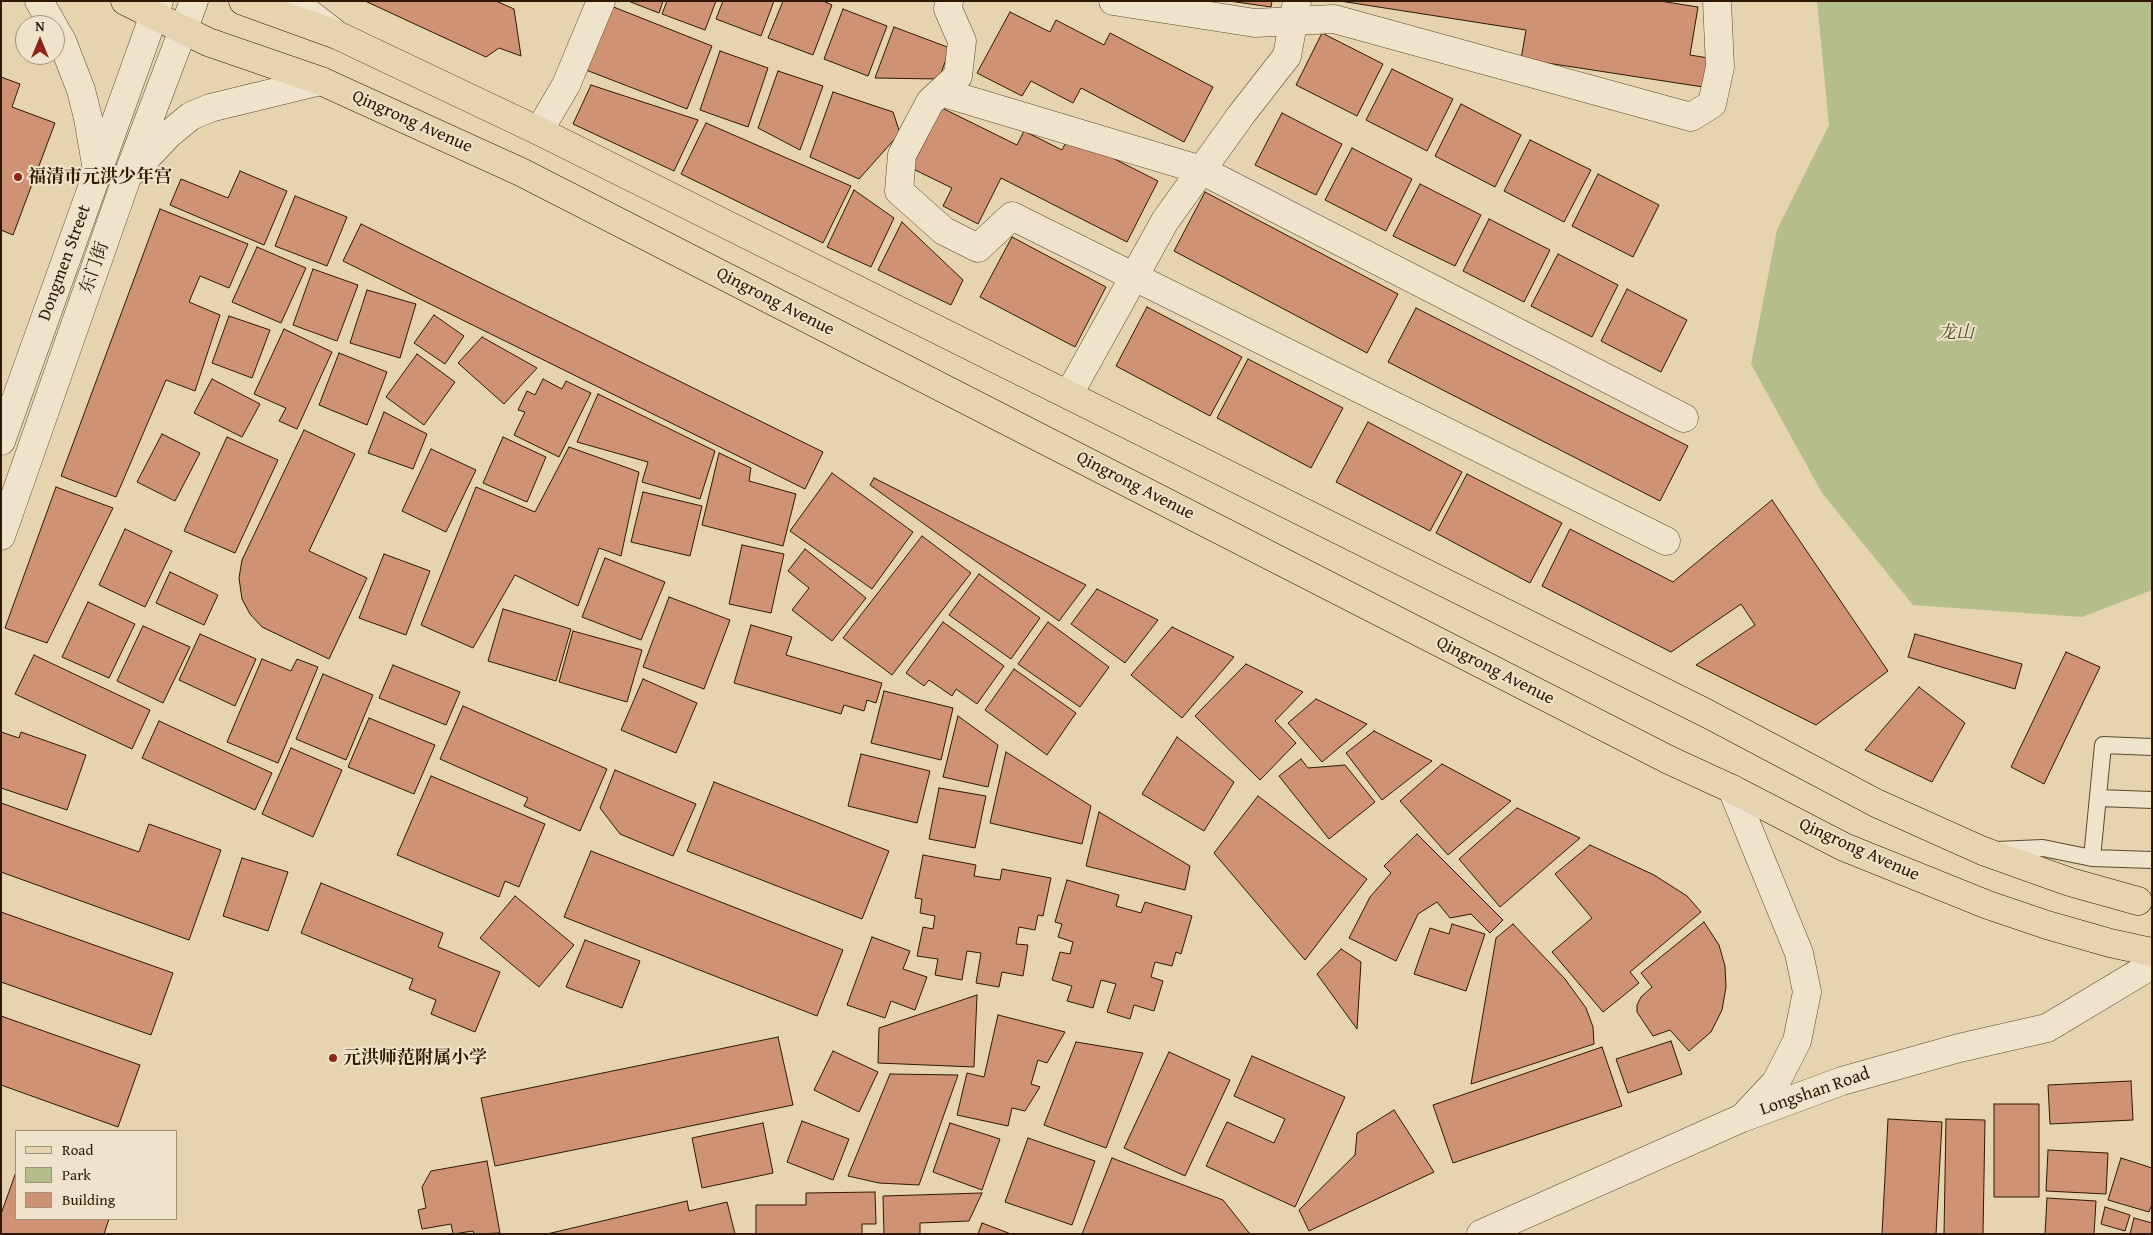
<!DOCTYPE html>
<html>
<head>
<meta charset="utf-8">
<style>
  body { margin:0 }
  #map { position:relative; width:2153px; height:1235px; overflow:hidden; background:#e6d4b0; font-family:"Gentium Book Plus",serif }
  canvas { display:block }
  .frame { position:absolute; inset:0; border:2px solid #2e1900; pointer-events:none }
  .legend { position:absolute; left:15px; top:1130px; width:162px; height:90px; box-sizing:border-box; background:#efe3cc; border:1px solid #a2927a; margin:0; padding:6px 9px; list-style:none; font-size:15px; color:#2e1900 }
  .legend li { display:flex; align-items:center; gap:10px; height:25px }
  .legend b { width:25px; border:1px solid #a2927a }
  .north { position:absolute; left:15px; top:15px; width:50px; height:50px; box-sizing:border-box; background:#efe3cc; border:1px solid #a2927a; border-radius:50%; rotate:0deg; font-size:14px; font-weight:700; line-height:20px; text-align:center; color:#2e1900 }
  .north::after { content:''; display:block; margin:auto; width:18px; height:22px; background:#8f2418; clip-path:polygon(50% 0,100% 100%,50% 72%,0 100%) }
</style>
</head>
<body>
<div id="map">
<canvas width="2153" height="1235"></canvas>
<div class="frame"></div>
<ul class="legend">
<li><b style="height:6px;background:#e6d4b0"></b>Road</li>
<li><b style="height:14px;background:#b5bd8b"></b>Park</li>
<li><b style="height:14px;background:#d09275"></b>Building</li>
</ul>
<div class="north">N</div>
</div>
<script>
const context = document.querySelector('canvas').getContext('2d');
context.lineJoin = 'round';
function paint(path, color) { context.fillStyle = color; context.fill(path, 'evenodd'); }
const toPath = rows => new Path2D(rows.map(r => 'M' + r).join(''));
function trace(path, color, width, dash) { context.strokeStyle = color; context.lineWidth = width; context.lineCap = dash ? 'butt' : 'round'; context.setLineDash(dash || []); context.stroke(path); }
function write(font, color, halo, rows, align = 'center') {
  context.font = font + ' "Gentium Book Plus","Noto Serif SC",serif'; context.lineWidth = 4; context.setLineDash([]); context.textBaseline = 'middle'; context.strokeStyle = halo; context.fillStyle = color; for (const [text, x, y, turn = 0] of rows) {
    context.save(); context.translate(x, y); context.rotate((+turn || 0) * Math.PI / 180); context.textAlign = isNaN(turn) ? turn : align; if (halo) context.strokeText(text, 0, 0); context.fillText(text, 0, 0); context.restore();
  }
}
const green = toPath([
  [1817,1,2152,1,2152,590,2082,617,1913,605,1822,493,1751,364,1777,230,1829,125]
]);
const building = toPath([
  [365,1,496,1,514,9,521,56,499,48,486,57,365,1],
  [628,1,663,1,659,13,628,1],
  [667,1,716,1,705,30,662,14,667,1],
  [723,1,774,1,761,36,716,19,723,1],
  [783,1,823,1,832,5,813,55,768,38,783,1],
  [1229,1,1272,1,1271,7,1229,1],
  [1340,1,1660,1,1698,7,1690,55,1708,58,1703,87,1521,59,1526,30,1340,1],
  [611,6,712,46,687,109,586,70,611,6],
  [843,9,887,26,868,76,824,59,843,9],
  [1010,12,1050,32,1056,20,1104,45,1110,33,1213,87,1184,142,1081,88,1073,103,1031,81,1022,96,977,73,1010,12],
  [894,27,950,48,939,79,875,78,894,27],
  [1322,33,1383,64,1357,116,1296,85,1322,33],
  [720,51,768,68,748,127,700,110,720,51],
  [1392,69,1453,99,1427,151,1366,120,1392,69],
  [778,71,823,86,800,150,758,128,778,71],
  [1,77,20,84,12,107,55,123,13,235,1,230,1,77],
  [591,85,698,120,674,171,573,124,591,85],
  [833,92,893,112,900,133,859,179,810,157,833,92],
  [1461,104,1521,135,1495,187,1435,156,1461,104],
  [942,108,1017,145,1024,131,1062,150,1069,136,1158,181,1127,242,1001,178,978,224,943,206,952,188,911,168,942,108],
  [1282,113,1342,144,1316,195,1255,165,1282,113],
  [706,123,851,186,823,243,681,174,706,123],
  [1530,140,1591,170,1564,222,1504,191,1530,140],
  [1352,148,1412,179,1386,231,1325,200,1352,148],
  [240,171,287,191,264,245,170,205,181,179,228,198,240,171],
  [1598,174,1659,205,1633,257,1572,226,1598,174],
  [1420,184,1481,215,1455,266,1393,236,1420,184],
  [854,190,894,218,871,267,827,247,854,190],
  [1205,192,1398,294,1367,353,1174,251,1205,192],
  [295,196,347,217,327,266,275,246,295,196],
  [160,209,248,244,229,288,200,276,189,302,220,315,195,391,166,380,116,497,61,476,160,209],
  [1489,219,1550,250,1524,302,1463,271,1489,219],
  [902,222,963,280,951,305,878,270,902,222],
  [361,224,823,452,805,489,343,261,361,224],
  [1012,237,1106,287,1075,347,980,297,1012,237],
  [257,247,306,268,281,323,232,302,257,247],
  [1558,254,1618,285,1592,337,1531,306,1558,254],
  [313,269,358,285,337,341,293,325,313,269],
  [1627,289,1687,320,1661,372,1601,341,1627,289],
  [367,290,416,304,400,358,350,343,367,290],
  [1147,307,1242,357,1210,416,1116,366,1147,307],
  [1416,308,1688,446,1660,501,1388,362,1416,308],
  [434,315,464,336,445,364,414,343,434,315],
  [229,316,270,330,252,378,212,363,229,316],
  [284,329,332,352,297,429,279,421,286,408,254,394,284,329],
  [482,337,537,368,504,404,458,363,482,337],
  [339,353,387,372,367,425,319,405,339,353],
  [417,354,455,382,424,425,386,397,417,354],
  [1248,359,1343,408,1311,468,1217,418,1248,359],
  [212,379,260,404,242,437,194,413,212,379],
  [543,379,562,389,566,381,591,393,559,457,514,435,525,412,518,410,527,391,535,395,543,379],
  [598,394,715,451,700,499,642,482,648,462,577,442,598,394],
  [384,412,427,434,413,469,368,453,384,412],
  [1368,422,1462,472,1430,531,1336,482,1368,422],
  [304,430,355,454,309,551,367,578,329,659,262,627,250,614,242,599,239,578,242,560,304,430],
  [162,434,200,453,175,501,137,482,162,434],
  [227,437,278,460,235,553,184,531,227,437],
  [503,437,546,457,527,502,483,483,503,437],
  [569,447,639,472,621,556,599,548,578,606,515,575,473,648,421,625,476,487,535,512,569,447],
  [431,449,476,470,446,532,402,511,431,449],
  [719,453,751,468,749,481,796,494,783,546,702,525,719,453],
  [832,473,913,532,872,589,790,531,832,473],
  [1467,474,1562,523,1530,583,1436,533,1467,474],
  [874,478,1086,585,1059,621,870,485,874,478],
  [56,487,113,508,47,643,5,628,56,487],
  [643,492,702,506,690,556,631,542,643,492],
  [1772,500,1888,671,1816,725,1696,665,1755,625,1741,604,1671,652,1542,586,1570,529,1673,582,1772,500],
  [125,529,172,551,145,607,99,585,125,529],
  [922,536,971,573,892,675,843,638,922,536],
  [742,545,784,554,771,613,729,604,742,545],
  [805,549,866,598,832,641,792,610,809,588,788,571,805,549],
  [384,554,430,571,406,635,359,618,384,554],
  [605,558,665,582,641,640,582,617,605,558],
  [170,572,218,595,204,625,156,603,170,572],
  [979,574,1040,618,1011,659,949,615,979,574],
  [1097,589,1158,620,1125,663,1071,624,1097,589],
  [669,597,730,620,704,689,643,667,669,597],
  [88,602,135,624,109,678,62,657,88,602],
  [503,609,571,629,556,681,488,661,503,609],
  [943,622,1004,666,977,704,956,689,952,696,929,680,924,686,906,673,943,622],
  [1048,622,1109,667,1080,707,1018,664,1048,622],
  [751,625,792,637,786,655,882,683,876,703,867,700,864,711,844,705,841,714,734,683,751,625],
  [143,626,190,647,163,703,117,681,143,626],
  [1172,627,1234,657,1182,718,1131,675,1172,627],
  [573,631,642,650,627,702,559,682,573,631],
  [200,634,256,659,235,706,179,680,200,634],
  [1915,634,2022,664,2015,689,1908,657,1915,634],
  [2066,652,2100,667,2044,784,2011,767,2066,652],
  [34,655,150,710,132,749,15,694,34,655],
  [262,659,291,671,297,659,318,667,278,763,227,742,262,659],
  [1246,664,1303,692,1275,721,1296,743,1260,780,1195,716,1246,664],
  [393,665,460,692,446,725,379,698,393,665],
  [1014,669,1076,713,1047,755,985,710,1014,669],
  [323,674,373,695,346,760,296,739,323,674],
  [643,679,697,703,676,753,621,730,643,679],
  [1919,687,1965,723,1932,782,1865,750,1919,687],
  [884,691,953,708,941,760,871,743,884,691],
  [1316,699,1367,724,1322,762,1288,723,1316,699],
  [463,706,607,769,580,831,524,806,528,798,440,759,463,706],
  [958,716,998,745,988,787,943,777,958,716],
  [369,718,435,745,414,794,348,767,369,718],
  [159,721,272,773,255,810,142,758,159,721],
  [1374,731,1432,761,1382,800,1346,753,1374,731],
  [1,732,19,738,21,732,86,755,67,810,1,788,1,732],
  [1177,737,1234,782,1204,831,1142,794,1177,737],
  [291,748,342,770,313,837,262,814,291,748],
  [1006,752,1091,806,1082,844,990,823,1006,752],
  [861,754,930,771,917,823,848,806,861,754],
  [1301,759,1308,768,1345,765,1375,802,1329,839,1279,776,1301,759],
  [1442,764,1511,801,1448,855,1400,801,1442,764],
  [615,770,696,804,673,856,620,834,600,808,615,770],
  [431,776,545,824,519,887,505,881,499,897,397,855,431,776],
  [714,782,889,851,862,919,687,851,714,782],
  [939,788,986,796,975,848,929,839,939,788],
  [1258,796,1367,879,1305,960,1214,853,1258,796],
  [1,803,139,852,149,824,221,850,189,940,1,872,1,803],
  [1517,808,1580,838,1500,907,1459,859,1517,808],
  [1099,812,1190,866,1185,890,1086,866,1099,812],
  [1417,834,1503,920,1490,933,1471,914,1450,918,1437,902,1418,914,1396,961,1349,938,1370,897,1391,873,1384,866,1417,834],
  [1590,845,1654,875,1687,896,1701,912,1630,972,1639,983,1603,1012,1552,952,1592,918,1555,874,1590,845],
  [591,851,843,950,817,1016,564,917,591,851],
  [923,855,976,865,974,876,1000,880,1002,869,1051,878,1043,916,1038,915,1035,930,1019,927,1016,944,1028,945,1023,976,1002,972,999,987,976,983,981,953,967,951,962,980,935,975,938,959,917,956,923,927,933,929,935,916,920,913,922,899,915,898,923,855],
  [242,858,288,872,268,931,223,916,242,858],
  [1067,880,1119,895,1116,906,1141,913,1145,902,1192,916,1181,954,1176,952,1172,966,1155,962,1151,977,1163,981,1154,1011,1134,1005,1130,1019,1107,1012,1116,984,1101,980,1093,1008,1067,1001,1072,986,1052,980,1060,952,1070,954,1073,942,1058,937,1062,924,1055,922,1067,880],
  [321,883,443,933,438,947,500,972,475,1032,431,1014,436,1000,409,989,413,979,301,933,321,883],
  [515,896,574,945,539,987,480,938,515,896],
  [1,912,173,973,151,1035,1,982,1,912],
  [1704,922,1719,945,1725,966,1726,987,1722,1010,1711,1032,1689,1051,1670,1030,1653,1036,1637,1012,1637,1005,1641,997,1652,987,1641,973,1704,922],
  [1452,924,1485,934,1466,991,1414,974,1430,928,1449,934,1452,924],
  [1513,924,1565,979,1586,1008,1593,1027,1594,1044,1471,1084,1496,938,1513,924],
  [872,937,910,951,903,969,927,977,915,1010,891,1001,885,1018,847,1005,872,937],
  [585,940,640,961,622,1008,566,987,585,940],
  [1341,949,1361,962,1357,1029,1317,974,1341,949],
  [977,995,974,1067,878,1063,879,1028,977,995],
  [998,1015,1065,1032,1047,1063,1038,1060,1031,1084,1040,1087,1025,1111,1012,1108,1008,1126,957,1115,967,1073,984,1077,998,1015],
  [1,1016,140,1065,118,1127,1,1085,1,1016],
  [778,1037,793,1105,495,1166,481,1098,778,1037],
  [1671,1041,1682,1074,1628,1093,1616,1059,1671,1041],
  [1076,1042,1143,1053,1106,1148,1044,1125,1076,1042],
  [1602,1047,1622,1106,1453,1163,1433,1105,1602,1047],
  [833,1051,878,1072,859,1112,814,1090,833,1051],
  [1169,1052,1230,1080,1185,1176,1124,1148,1169,1052],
  [1252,1056,1345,1097,1295,1207,1206,1166,1227,1122,1274,1143,1285,1119,1234,1096,1252,1056],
  [890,1074,958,1075,919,1185,879,1183,848,1176,890,1074],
  [2131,1081,2133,1120,2050,1124,2048,1085,2131,1081],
  [1994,1104,2039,1104,2039,1197,1994,1197,1994,1104],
  [1394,1110,1434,1172,1309,1231,1299,1210,1355,1155,1357,1133,1394,1110],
  [1888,1119,1942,1122,1936,1234,1882,1234,1888,1119],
  [1946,1119,1985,1120,1983,1234,1944,1234,1946,1119],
  [802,1121,849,1139,833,1180,787,1162,802,1121],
  [763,1123,773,1173,702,1188,692,1138,763,1123],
  [950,1123,1000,1139,982,1190,933,1172,950,1123],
  [1028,1138,1095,1161,1072,1225,1005,1202,1028,1138],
  [2048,1150,2108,1153,2106,1194,2046,1191,2048,1150],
  [1112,1158,1223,1200,1250,1234,1082,1234,1112,1158],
  [2121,1158,2152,1168,2152,1204,2149,1212,2108,1200,2121,1158],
  [487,1161,500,1233,474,1234,473,1231,453,1234,451,1224,422,1229,418,1210,426,1208,422,1187,431,1171,487,1161],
  [16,1172,16,1219,109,1219,104,1234,1,1234,1,1214,16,1172],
  [875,1192,876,1224,862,1224,862,1234,756,1234,756,1205,806,1205,806,1193,875,1192],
  [982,1193,969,1221,920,1223,920,1234,884,1234,883,1196,982,1193],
  [2047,1198,2096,1201,2094,1234,2045,1234,2047,1198],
  [687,1201,689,1211,727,1202,735,1234,547,1234,687,1201],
  [2105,1207,2130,1215,2125,1231,2101,1224,2105,1207],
  [2134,1218,2152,1223,2152,1234,2130,1234,2134,1218],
  [982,1223,1011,1234,978,1234,982,1223]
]);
const service = toPath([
  [2099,798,2152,800],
  [1997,850,2043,848,2092,858,2152,860],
  [2092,858,2103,745,2152,747]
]);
const minor = toPath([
  [949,1,948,9,962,41,958,76,930,102,902,155,899,191,944,231,978,248,1012,216,1666,541],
  [1113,1,1255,23,1334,19,1691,117,1712,104,1720,67,1717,1],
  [941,92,1201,170,1684,418],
  [539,131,566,85,601,1],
  [1069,394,1165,221,1241,115,1287,56,1297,1],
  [1732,789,1799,953,1807,992,1797,1041,1776,1082,1746,1114],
  [1481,1234,1742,1118,1842,1081,1959,1048,2047,1028,2152,965]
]);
const tertiary = toPath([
  [39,1,53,25],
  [293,1,332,31],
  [55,29,62,41,81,90,88,118,97,170],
  [135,170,169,134,191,116,210,108,321,81],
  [1,441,159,1],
  [1,536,126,180,194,1]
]);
const primary = toPath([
  [125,1,208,42,321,81,521,172,1669,760,1732,789,1844,847,1988,905,2047,925,2110,943,2152,952],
  [243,1,337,35,539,131,1706,713,1876,803,1983,851,2070,882,2138,901]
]);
const markers = [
  [18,177,5,"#8f2418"],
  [333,1058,5,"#8f2418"]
];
const streetNames = [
  ["Qingrong Avenue",412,122,24],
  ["Dongmen Street",65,263,-70],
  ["东门街",95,268,-71],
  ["Qingrong Avenue",775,302,27],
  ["Qingrong Avenue",1135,486,27],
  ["Qingrong Avenue",1495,671,27],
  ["Qingrong Avenue",1859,850,24],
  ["Longshan Road",1815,1092,-19]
];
const poiNames = [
  ["福清市元洪少年宫",28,177],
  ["元洪师范附属小学",343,1058]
];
const parkNames = [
  ["龙山",1956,333]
];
paint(green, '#b5bd8b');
paint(building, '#d09275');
trace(building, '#2e1900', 1);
trace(service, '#5c482c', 18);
trace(minor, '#5c482c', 29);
trace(tertiary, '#5c482c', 29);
trace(primary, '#2e1900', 29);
trace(service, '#efe3cc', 16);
trace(minor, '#efe3cc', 28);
trace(tertiary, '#efe3cc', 28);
trace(primary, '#e6d4b0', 28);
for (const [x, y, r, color] of markers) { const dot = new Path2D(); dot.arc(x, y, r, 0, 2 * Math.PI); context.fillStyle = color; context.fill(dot); trace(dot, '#efe3cc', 2); }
write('18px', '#2e1900', '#efe3cc', streetNames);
write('bold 18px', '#2e1900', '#efe3cc', poiNames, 'left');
write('italic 18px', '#564a2a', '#efe3cc', parkNames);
</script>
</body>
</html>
